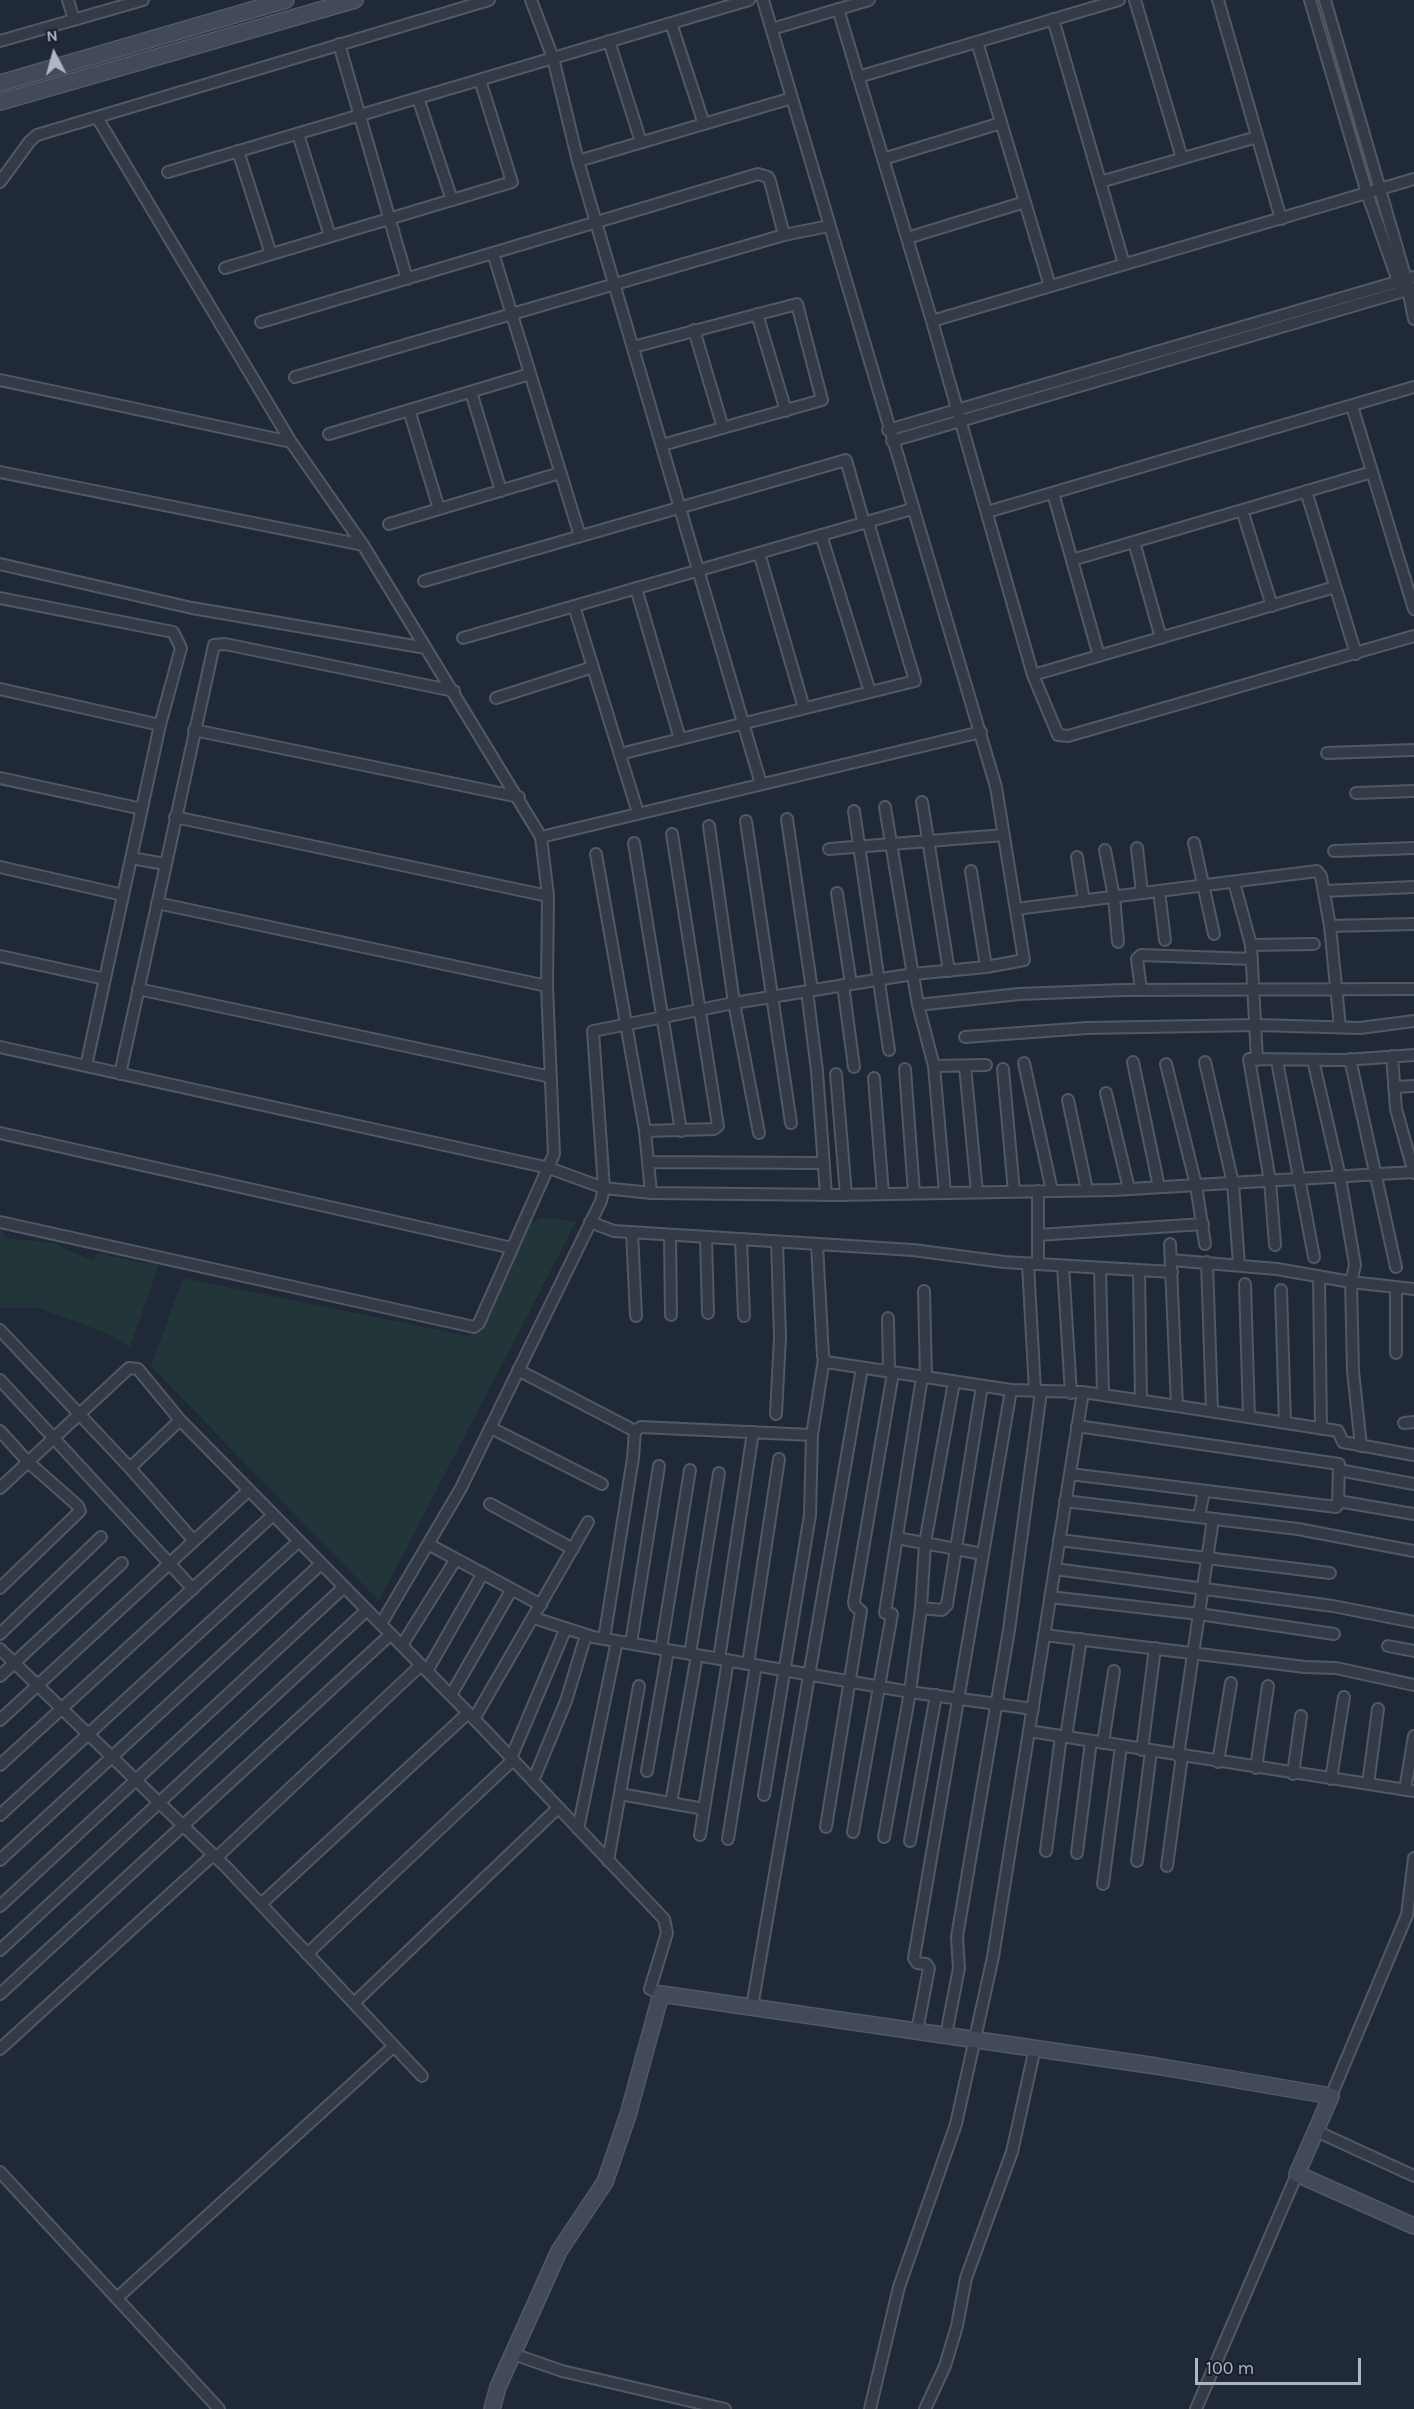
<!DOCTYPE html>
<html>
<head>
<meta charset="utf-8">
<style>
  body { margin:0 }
  #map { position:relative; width:1414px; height:2409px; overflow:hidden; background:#202937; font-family:Karla,sans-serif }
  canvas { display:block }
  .north { position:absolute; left:24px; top:24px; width:60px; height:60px; -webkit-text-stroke:4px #19202c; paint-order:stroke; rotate:354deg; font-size:16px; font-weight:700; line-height:24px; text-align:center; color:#aeb6c4 }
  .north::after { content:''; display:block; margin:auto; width:21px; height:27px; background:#aeb6c4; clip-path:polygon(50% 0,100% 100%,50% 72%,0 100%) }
  .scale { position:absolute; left:1195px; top:2358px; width:166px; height:27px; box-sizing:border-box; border:3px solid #aeb6c4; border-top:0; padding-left:8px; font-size:18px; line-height:21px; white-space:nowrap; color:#aeb6c4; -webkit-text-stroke:4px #19202c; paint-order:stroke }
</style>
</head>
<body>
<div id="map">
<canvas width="1414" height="2409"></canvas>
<div class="north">N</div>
<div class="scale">100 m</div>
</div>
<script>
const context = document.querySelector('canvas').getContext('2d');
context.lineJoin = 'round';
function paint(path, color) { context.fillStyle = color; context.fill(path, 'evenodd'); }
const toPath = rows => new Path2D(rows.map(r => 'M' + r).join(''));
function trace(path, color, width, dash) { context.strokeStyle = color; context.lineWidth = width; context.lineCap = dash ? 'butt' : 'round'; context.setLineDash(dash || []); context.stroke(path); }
const green = toPath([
  [543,1217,576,1222,379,1601,151,1366,183,1278,469,1336,531,1223],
  [0,1228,6,1238,53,1243,93,1261,97,1253,137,1262,159,1264,130,1347,104,1332,38,1308,0,1308]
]);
const street = toPath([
  [68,0,74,20],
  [531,0,553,58,578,161,761,784],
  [1135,0,1182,158],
  [1218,0,1281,219],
  [1310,0,1367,193,1400,287],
  [1325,0,1406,279,1414,319],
  [838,9,932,321,1033,675,1058,735,1068,736,1414,636],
  [1053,19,1124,264],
  [671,23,704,124],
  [772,29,869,0],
  [0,41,143,0],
  [609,41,641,142],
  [977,42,1050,286],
  [339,44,407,279],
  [858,77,1119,0],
  [418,98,452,200],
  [298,134,330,236],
  [238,151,271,254],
  [883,159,1001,123],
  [578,161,792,98],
  [168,172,749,0],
  [0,182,30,141,37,135,489,0],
  [1100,182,1257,137],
  [907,238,1025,202],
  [493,253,580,536],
  [225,268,512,182,480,80],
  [757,314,786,411],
  [932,321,1414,179],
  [261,322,758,174,768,177,770,181,784,235],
  [694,330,723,428],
  [633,347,797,304,822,400,662,445],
  [295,377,784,235,829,226],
  [0,380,291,442],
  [471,392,501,491],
  [1352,406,1414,609],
  [409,410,439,509],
  [888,430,1414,277],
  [329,434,530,374],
  [892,441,1414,288],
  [0,472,363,545],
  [1306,491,1356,654],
  [1053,493,1099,656],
  [1242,510,1272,606],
  [987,512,1414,387],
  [389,524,560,473],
  [821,535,870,692],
  [1134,542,1161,638],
  [759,553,804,708],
  [1072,560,1372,472],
  [0,564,192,608,426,648],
  [424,581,846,460,864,523],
  [636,588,680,739],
  [0,598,173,632,181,648,160,725,86,1066],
  [574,606,638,813],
  [463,638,912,509],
  [1033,675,1335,587],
  [0,689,160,725],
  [496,698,593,667],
  [194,730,519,797],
  [1327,753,1414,750],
  [620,754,915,681,868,522],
  [0,778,142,809],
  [1356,793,1414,791],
  [922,802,949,971],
  [885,807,918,1005,934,1066,945,1193],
  [854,811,889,1050],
  [175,817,548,896],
  [787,819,812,990],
  [746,821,791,1123],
  [709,826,734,1003,759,1133],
  [541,837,981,732],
  [634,843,681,1131],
  [1194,843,1214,934],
  [1137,848,1142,893],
  [829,849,1004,835],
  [1105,850,1114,897,1118,942],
  [1334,851,1414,848],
  [596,854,645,1131,651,1193],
  [1077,857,1084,901],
  [131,858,165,864],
  [0,867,123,895],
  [971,871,986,967],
  [1234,882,1251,945,1257,1060],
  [1159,891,1165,940],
  [1324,891,1414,887],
  [837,893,851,984],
  [157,903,547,986],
  [1016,909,1317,871,1321,876,1330,926,1340,1027],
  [1330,926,1414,924],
  [1251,945,1314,944],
  [0,956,105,979],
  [843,985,854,1067],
  [138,989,551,1077],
  [1141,990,1137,959,1141,955,1252,959],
  [807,991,817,1071,826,1195],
  [918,1005,1019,994,1123,990,1414,989],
  [965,1037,1087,1028,1256,1025,1360,1028,1414,1021],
  [0,1047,549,1168,604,1188,651,1193,836,1195,1113,1190,1414,1172],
  [1392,1056,1396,1109,1414,1173],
  [1350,1059,1396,1267],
  [1313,1060,1340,1177,1355,1265,1351,1282,1353,1371,1361,1446],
  [1277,1061,1314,1257],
  [1133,1062,1159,1187],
  [1205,1062,1233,1183,1239,1264],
  [1024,1063,1052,1191],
  [1166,1064,1196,1185,1205,1244],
  [934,1066,986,1065],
  [965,1066,977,1192],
  [905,1069,914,1193],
  [1003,1069,1014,1192],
  [120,1074,214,645,225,644,454,691],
  [836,1074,846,1195],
  [874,1078,883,1194],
  [1394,1087,1414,1086],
  [1106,1093,1129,1189],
  [1068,1100,1087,1190],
  [645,1131,714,1129,718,1126,672,834],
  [0,1133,512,1248],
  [648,1162,824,1163],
  [1038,1191,1038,1264],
  [0,1222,474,1327,479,1323,554,1154,547,986,548,896,541,837,363,545,291,442,98,119],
  [590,1222,614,1231,913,1250,1004,1262,1172,1272],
  [632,1232,636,1316],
  [670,1235,671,1315],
  [1038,1235,1203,1224],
  [706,1238,708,1313],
  [741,1240,744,1316],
  [1170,1244,1177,1406],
  [817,1245,823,1356,826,1362,1011,1390,1083,1392,1177,1406,1338,1431,1343,1442,1414,1455],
  [1275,1245,1270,1181,1249,1059,1345,1060,1414,1055],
  [1171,1260,1277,1269,1351,1282,1414,1289],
  [1207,1262,1212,1411],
  [1028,1264,1035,1391],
  [1063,1266,1071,1393],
  [1100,1268,1103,1395],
  [1139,1270,1141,1401],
  [1319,1276,1321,1429],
  [1245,1284,1249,1417],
  [1281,1290,1285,1423],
  [924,1291,926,1377],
  [888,1318,889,1372],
  [0,1330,130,1468,194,1541],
  [1396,1353,1396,1287],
  [518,1370,635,1431],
  [0,1380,193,1589],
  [776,1414,780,1337,777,1242],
  [1404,1423,1414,1422],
  [491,1428,602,1484],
  [0,1431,28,1462,78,1506,80,1511,0,1588],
  [635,1431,641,1427,812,1435],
  [130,1468,180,1420],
  [1339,1470,1414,1484],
  [1070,1474,1336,1507,1338,1505,1339,1464,1077,1426],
  [0,1488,129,1368,138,1369,180,1420,481,1726,664,1919,667,1933,650,1989,661,1994],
  [1065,1501,1298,1529,1414,1551],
  [1338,1501,1414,1514],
  [490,1504,573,1549],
  [1199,1517,1204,1491],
  [897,1538,983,1554],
  [1059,1540,1330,1573],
  [428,1544,541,1605],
  [1055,1569,1333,1606,1414,1622],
  [1050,1597,1199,1614,1334,1634],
  [921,1608,942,1610,947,1605,982,1386],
  [534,1618,593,1637,910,1692,1033,1709],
  [381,1624,461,1488,601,1201,604,1188,593,1031,734,1003,913,974,986,967,1024,960,996,787,763,0],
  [0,1634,101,1537],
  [1044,1635,1305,1667,1336,1668,1414,1685],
  [604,1639,633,1458,635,1431],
  [631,1643,659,1466],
  [402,1645,456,1559],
  [1388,1646,1414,1651],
  [0,1649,227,1868,422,2076],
  [661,1649,690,1470],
  [690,1654,719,1473],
  [719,1659,753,1432],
  [748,1664,779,1459],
  [427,1671,483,1573],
  [0,1676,122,1563],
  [451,1695,512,1589],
  [474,1719,588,1522],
  [0,1720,249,1490],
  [1029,1731,1414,1791],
  [1066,1737,1081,1639],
  [1103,1743,1114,1671],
  [1142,1750,1155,1648],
  [1178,1756,1213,1519],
  [511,1758,566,1628],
  [1218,1762,1231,1683],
  [0,1765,273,1515],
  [1256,1768,1268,1686],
  [647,1771,668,1650],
  [1293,1774,1301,1716],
  [1331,1779,1344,1697],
  [533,1781,566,1701,586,1635],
  [1368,1784,1378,1709],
  [1405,1790,1414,1736],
  [620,1794,704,1809],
  [764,1795,810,1515,812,1435,824,1359],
  [671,1803,697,1655],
  [0,1815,299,1541],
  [826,1827,861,1611,855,1606,854,1602,893,1373],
  [578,1829,617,1641],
  [853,1832,892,1614,885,1613,922,1377],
  [700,1835,728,1660],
  [884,1837,910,1692,921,1608,925,1543,954,1382],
  [728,1839,756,1665],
  [910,1841,936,1695],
  [1046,1851,1061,1736],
  [1077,1853,1091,1741],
  [216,1858,421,1665],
  [0,1860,321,1564],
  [608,1861,639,1686],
  [1137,1861,1151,1751],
  [1167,1866,1182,1756],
  [1103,1884,1121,1746],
  [261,1904,468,1713],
  [0,1906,344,1587],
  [0,1950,367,1610],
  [307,1954,513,1760],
  [0,1994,391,1634],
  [354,2003,558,1808],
  [752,2007,862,1368],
  [917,2031,929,1968,926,1964,917,1963,914,1958,1011,1390],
  [946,2035,959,1968,957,1937,1009,1630,1041,1392],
  [0,2049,213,1855],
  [1331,2096,1407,1915,1414,1858],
  [1316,2131,1414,2176],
  [0,2172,219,2409],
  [117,2298,394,2046],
  [513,2354,562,2371,725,2409],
  [870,2409,899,2287,956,2124,993,1957,1083,1392],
  [925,2409,945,2366,957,2326,966,2278,1012,2152,1035,2048],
  [1196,2409,1297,2174]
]);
const secondary = toPath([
  [0,83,286,0],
  [0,102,355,0],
  [492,2409,498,2387,559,2251,605,2182,628,2115,661,1994,1156,2066,1331,2096,1297,2174,1414,2226]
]);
paint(green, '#223538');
trace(street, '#515965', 14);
trace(secondary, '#515965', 18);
trace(street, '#343b47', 10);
trace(secondary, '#424a5a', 15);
</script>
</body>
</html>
